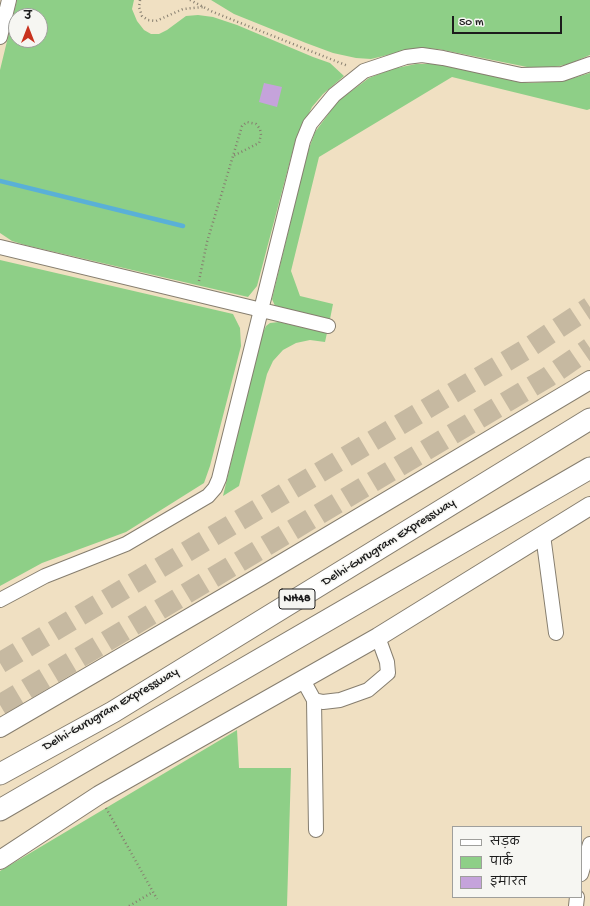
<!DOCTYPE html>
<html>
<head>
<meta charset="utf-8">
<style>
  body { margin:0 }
  #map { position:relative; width:590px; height:906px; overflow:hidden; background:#f0e0c2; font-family:"Gochi Hand","Playpen Sans Deva",sans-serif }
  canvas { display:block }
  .legend { position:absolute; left:452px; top:826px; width:130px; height:72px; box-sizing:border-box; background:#f6f6f2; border:1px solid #9f9f9c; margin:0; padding:5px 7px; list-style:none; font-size:12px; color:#1c1c1c }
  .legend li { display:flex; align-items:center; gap:8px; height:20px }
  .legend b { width:20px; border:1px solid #9f9f9c }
  .north { position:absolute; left:8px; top:8px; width:40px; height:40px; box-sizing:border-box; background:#f6f6f2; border:1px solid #9f9f9c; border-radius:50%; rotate:0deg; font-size:11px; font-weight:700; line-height:16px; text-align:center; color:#1c1c1c }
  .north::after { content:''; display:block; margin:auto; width:14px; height:18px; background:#c8321e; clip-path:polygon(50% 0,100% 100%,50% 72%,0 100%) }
  .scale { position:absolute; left:452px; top:16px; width:110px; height:18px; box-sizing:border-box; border:2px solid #1c1c1c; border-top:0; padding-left:5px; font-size:12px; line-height:14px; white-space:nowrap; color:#1c1c1c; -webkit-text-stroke:3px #f6f6f2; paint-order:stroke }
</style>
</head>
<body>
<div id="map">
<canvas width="590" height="906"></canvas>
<ul class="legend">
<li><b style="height:5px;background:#fff"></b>सड़क</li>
<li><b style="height:11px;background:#8ecf87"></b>पार्क</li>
<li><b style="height:11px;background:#c5a3db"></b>इमारत</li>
</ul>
<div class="north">उ</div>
<div class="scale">50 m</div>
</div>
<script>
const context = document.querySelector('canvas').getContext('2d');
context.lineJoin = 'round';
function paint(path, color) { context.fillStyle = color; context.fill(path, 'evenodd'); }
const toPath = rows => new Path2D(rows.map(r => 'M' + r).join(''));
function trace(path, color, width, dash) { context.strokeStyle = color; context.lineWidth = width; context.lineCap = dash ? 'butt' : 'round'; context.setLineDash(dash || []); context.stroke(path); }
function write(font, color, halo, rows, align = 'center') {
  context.font = font + ' "Gochi Hand",sans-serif'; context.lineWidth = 3; context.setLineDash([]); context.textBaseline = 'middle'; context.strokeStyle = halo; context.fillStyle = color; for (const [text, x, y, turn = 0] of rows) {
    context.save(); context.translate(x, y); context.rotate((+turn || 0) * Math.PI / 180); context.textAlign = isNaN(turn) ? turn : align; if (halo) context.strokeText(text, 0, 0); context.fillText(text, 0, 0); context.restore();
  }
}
const green = toPath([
  [17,0,134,0,132,9,137,21,144,30,151,34,159,34,167,30,186,16,198,15,213,17,237,25,313,57,330,63,344,76,323,94,312,107,295,142,257,286,248,297,25,245,12,241,0,233,0,70],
  [16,16,40,16,40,40,16,40],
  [211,0,590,0,590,55,569,64,550,68,532,68,438,49,416,48,371,59,356,58,333,53,306,43,234,14],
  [416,64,437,64,460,67,528,83,563,81,590,73,590,109,587,110,452,77,319,157,291,271,300,296,333,304,330,319,275,306,272,299,307,154,315,132,338,101,369,78,392,69],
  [0,260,233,314,240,328,241,346,210,466,204,483,126,532,42,563,0,586],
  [279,322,327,333,325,342,310,340,296,343,283,350,273,361,267,374,239,486,223,496,261,337,266,326,270,323],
  [237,730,239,768,291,768,287,906,0,906,0,871]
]);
const stream = toPath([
  [0,181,183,226]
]);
const building = toPath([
  [264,83,282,87,277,107,259,102]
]);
const highwayTunnel = toPath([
  [0,663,525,350,590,307],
  [0,705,548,377,590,348]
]);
const path = toPath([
  [140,0,139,7,142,16,148,20,156,21,183,9,203,7],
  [190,0,213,12,348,66],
  [199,281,207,242,233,156,242,126,247,122,256,124,260,129,261,135,259,143,233,156],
  [106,808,157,899],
  [129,906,153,892]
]);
const minor = toPath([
  [0,37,9,0],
  [0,247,328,326],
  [543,535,556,633],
  [0,600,45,576,126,544,208,496,215,488,219,479,303,141,310,124,334,95,364,71,406,57,422,55,443,58,521,75,562,74,590,64],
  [303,680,314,700,323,702,340,700,368,690,388,673,387,662,378,637],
  [314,700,316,830],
  [581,874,590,844],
  [576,906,577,897]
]);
const major = toPath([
  [0,728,261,576,590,380],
  [0,860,99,795,378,637,590,506]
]);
const highway = toPath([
  [0,774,113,712,590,419],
  [0,810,590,468]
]);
const shields = [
  [297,599,36]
];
const shieldNames = [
  ["NH48",297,599]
];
const streetNames = [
  ["Delhi-Gurugram Expressway",389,543,-32],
  ["Delhi-Gurugram Expressway",111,710,-30]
];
paint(green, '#8ecf87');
trace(stream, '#5ab0d7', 4.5);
paint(building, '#c5a3db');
trace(highwayTunnel, '#c6b9a1', 21, [21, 10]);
trace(minor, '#867e6f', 16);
trace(major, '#867e6f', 20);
trace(highway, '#867e6f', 23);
trace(path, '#867e6f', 2.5, [1, 3]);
trace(minor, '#fff', 14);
trace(major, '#fff', 18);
trace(highway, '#fff', 21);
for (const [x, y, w] of shields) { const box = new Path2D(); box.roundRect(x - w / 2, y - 10, w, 20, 3); context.fillStyle = '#f6f6f2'; context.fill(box); trace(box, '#1c1c1c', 1); }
write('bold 12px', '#1c1c1c', null, shieldNames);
write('13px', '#1c1c1c', '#f6f6f2', streetNames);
</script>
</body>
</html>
